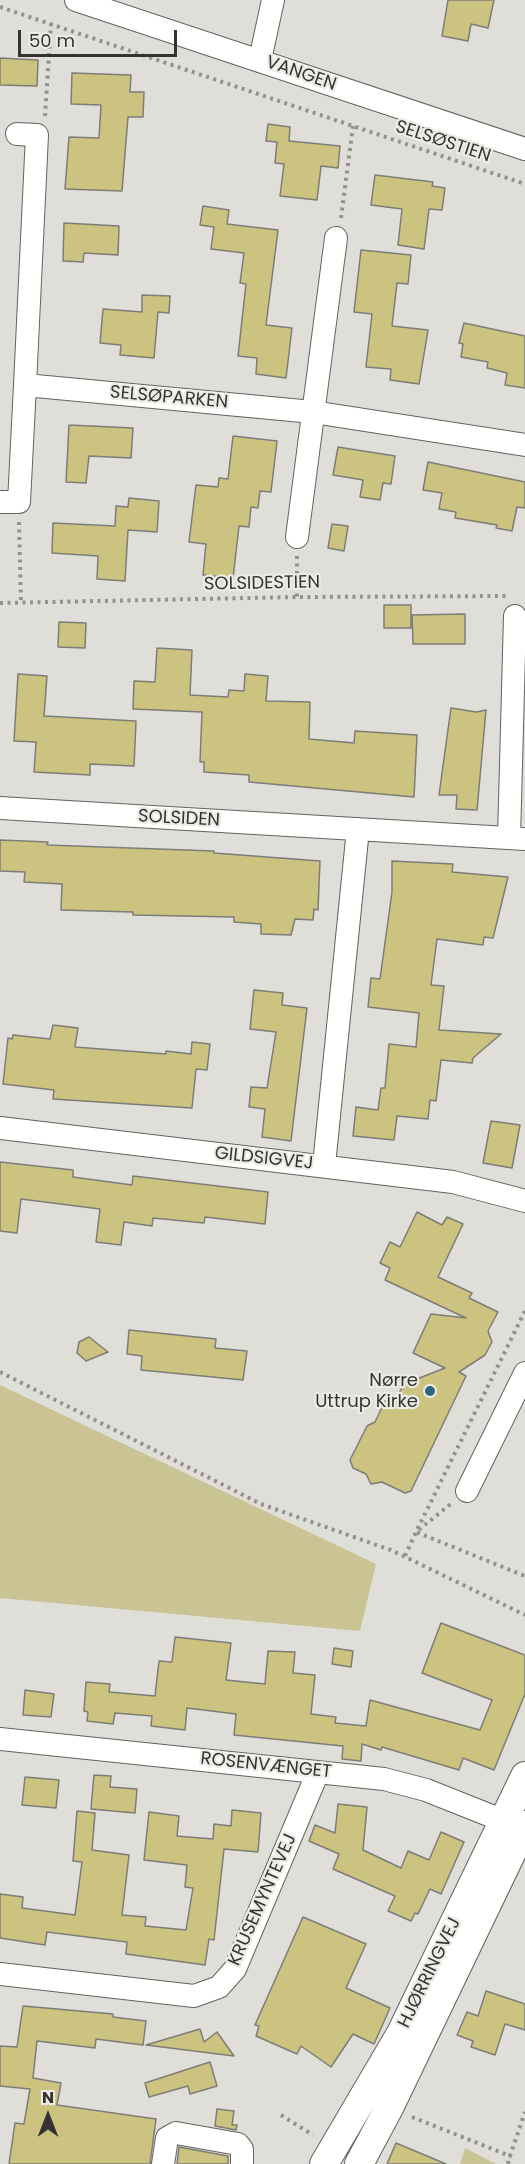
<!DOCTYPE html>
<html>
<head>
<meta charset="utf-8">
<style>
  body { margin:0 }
  #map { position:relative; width:525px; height:2164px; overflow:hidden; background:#dfded8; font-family:Poppins,sans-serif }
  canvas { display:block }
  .north { position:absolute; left:18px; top:2086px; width:60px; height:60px; -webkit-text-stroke:4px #ecece5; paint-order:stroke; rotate:0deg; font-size:16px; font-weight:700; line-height:24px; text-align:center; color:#343331 }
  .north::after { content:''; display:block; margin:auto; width:21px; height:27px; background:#343331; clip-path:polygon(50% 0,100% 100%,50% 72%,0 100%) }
  .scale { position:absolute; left:18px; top:30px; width:159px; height:27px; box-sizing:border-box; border:3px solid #343331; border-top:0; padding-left:8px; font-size:18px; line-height:21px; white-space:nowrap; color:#343331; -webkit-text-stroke:4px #ecece5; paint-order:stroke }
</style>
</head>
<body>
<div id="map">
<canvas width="525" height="2164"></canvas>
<div class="north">N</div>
<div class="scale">50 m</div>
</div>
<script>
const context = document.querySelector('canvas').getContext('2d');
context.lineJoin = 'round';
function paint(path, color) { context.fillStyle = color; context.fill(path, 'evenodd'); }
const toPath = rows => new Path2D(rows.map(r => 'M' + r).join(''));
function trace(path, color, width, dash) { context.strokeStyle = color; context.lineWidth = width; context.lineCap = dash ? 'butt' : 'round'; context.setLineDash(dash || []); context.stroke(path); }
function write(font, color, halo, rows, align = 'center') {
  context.font = font + ' Poppins,sans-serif'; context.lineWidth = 4.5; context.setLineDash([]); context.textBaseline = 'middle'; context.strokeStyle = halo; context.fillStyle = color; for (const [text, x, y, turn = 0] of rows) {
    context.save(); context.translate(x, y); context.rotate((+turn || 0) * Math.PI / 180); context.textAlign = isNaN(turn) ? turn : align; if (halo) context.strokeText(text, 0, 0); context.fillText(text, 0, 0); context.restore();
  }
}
const green = toPath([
  [0,1385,376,1564,360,1631,0,1598],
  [465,2148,496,2164,460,2164]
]);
const building = toPath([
  [448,0,494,0,488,28,471,24,468,41,442,36,448,0],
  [0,58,38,60,37,86,0,85,0,58],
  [72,73,131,75,130,92,144,92,143,117,128,117,122,191,65,189,69,137,99,138,101,105,71,104,72,73],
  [268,124,290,127,289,141,340,146,338,168,321,166,317,200,280,196,284,164,275,163,277,142,266,141,268,124],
  [375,175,433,182,432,186,445,188,442,210,429,209,424,249,398,245,402,209,371,205,375,175],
  [203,206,229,210,227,224,278,230,266,325,292,328,286,378,256,374,257,358,238,356,246,284,240,283,244,253,211,249,214,227,200,225,203,206],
  [64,223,119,226,118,255,84,253,83,262,63,261,64,223],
  [361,250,411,255,408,284,397,283,392,326,428,330,419,384,390,380,391,369,366,367,372,314,354,312,361,250],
  [142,295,170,296,169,313,158,312,154,358,120,355,121,345,100,343,103,309,142,312,142,295],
  [464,323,525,336,525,388,505,385,507,373,487,368,488,362,461,357,463,344,459,343,464,323],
  [69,425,133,428,131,458,89,456,86,483,66,482,69,425],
  [233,436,277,441,271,492,260,491,258,508,251,507,249,527,239,526,233,578,203,575,206,544,189,542,196,485,218,487,219,478,228,479,233,436],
  [338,447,395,456,391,484,383,483,380,500,360,497,363,480,333,475,338,447],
  [428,462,525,482,525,508,517,507,512,531,496,528,497,525,455,518,456,512,439,509,442,493,423,490,428,462],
  [129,498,159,501,157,532,128,530,125,581,97,579,98,556,52,553,53,523,115,526,116,506,128,507,129,498],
  [332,524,348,526,344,551,328,548,332,524],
  [384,605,411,605,411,628,384,628,384,605],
  [465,614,465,644,413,644,412,615,465,614],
  [59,622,86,623,85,648,58,647,59,622],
  [157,648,192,650,190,695,228,697,229,690,244,691,245,674,268,676,266,701,310,702,309,739,354,743,355,731,417,735,414,797,249,782,249,775,204,772,204,762,200,762,202,712,133,709,134,681,155,682,157,648],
  [18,674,47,676,44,716,136,721,134,766,90,764,90,775,34,772,36,742,14,741,18,674],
  [451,708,476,712,486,710,477,810,456,809,457,795,439,795,451,708],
  [0,840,48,842,47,845,214,851,214,853,320,861,318,910,314,909,313,920,295,919,291,935,261,934,261,924,234,922,234,917,133,915,133,912,61,910,62,884,24,882,25,872,0,871,0,840],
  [392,861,453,864,452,872,508,877,493,938,484,937,483,945,437,939,431,985,444,986,439,1030,501,1034,473,1058,472,1063,441,1060,436,1101,430,1100,428,1119,397,1116,394,1140,353,1136,356,1107,378,1110,381,1088,385,1088,389,1044,416,1047,419,1013,368,1007,371,978,380,979,392,892,392,861],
  [254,990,283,993,282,1005,307,1008,291,1141,262,1137,265,1109,249,1107,251,1087,267,1088,276,1032,250,1029,254,990],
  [53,1025,78,1028,75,1047,166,1054,166,1051,191,1054,192,1042,210,1044,207,1070,196,1069,192,1108,53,1099,54,1090,3,1084,8,1038,12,1039,13,1035,50,1039,53,1025],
  [491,1121,520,1125,512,1168,483,1163,491,1121],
  [0,1162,73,1170,73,1177,132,1185,133,1176,268,1192,265,1224,205,1217,204,1223,153,1218,152,1226,124,1222,121,1245,96,1242,100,1209,21,1199,17,1233,0,1231,0,1162],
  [417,1212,442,1225,447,1217,463,1224,438,1277,472,1293,469,1298,498,1312,488,1331,492,1342,485,1355,459,1372,466,1376,411,1491,405,1493,382,1482,371,1484,366,1474,353,1468,350,1460,367,1426,375,1422,385,1401,397,1397,404,1384,445,1368,413,1353,431,1314,466,1318,385,1280,390,1268,380,1263,390,1242,400,1247,417,1212],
  [129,1330,216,1339,215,1348,247,1351,243,1380,141,1370,142,1356,127,1354,129,1330],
  [89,1337,108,1352,86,1361,77,1353,79,1342,89,1337],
  [441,1623,525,1655,525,1694,494,1770,463,1758,459,1770,382,1747,381,1750,362,1744,361,1761,342,1759,343,1746,234,1735,236,1714,187,1708,185,1730,151,1726,152,1716,115,1713,113,1724,87,1721,88,1712,84,1711,86,1682,110,1684,109,1692,155,1696,159,1661,172,1662,175,1637,231,1643,226,1680,265,1684,268,1651,295,1652,293,1673,315,1675,311,1714,336,1717,335,1723,366,1726,370,1700,480,1730,492,1700,422,1673,441,1623],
  [334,1648,353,1651,351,1667,332,1664,334,1648],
  [25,1690,54,1694,51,1717,23,1715,25,1690],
  [94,1775,111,1776,110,1787,137,1789,135,1813,91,1809,94,1775],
  [25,1777,59,1780,56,1808,22,1805,25,1777],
  [338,1804,367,1807,363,1850,401,1868,408,1851,429,1860,441,1832,464,1842,441,1894,430,1889,418,1914,415,1913,411,1921,388,1911,395,1896,333,1869,339,1854,309,1841,315,1825,335,1833,338,1804],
  [232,1810,261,1813,258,1852,224,1849,214,1940,209,1939,205,1965,126,1954,127,1942,47,1932,45,1945,0,1938,0,1894,23,1897,22,1908,75,1915,82,1862,73,1861,77,1811,95,1813,92,1850,129,1855,122,1915,146,1917,145,1926,186,1930,193,1888,185,1887,187,1865,144,1860,149,1812,179,1816,177,1836,213,1839,214,1824,231,1826,232,1810],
  [303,1917,366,1944,346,1988,390,2008,374,2044,353,2034,331,2067,301,2046,297,2054,256,2036,259,2026,255,2025,303,1917],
  [486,1991,525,2004,525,2030,505,2024,495,2055,471,2047,473,2041,457,2035,467,2012,478,2016,486,1991],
  [23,2006,113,2014,113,2017,146,2021,143,2045,96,2039,95,2048,37,2041,33,2078,61,2083,57,2105,156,2119,150,2164,9,2164,15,2123,24,2124,30,2089,0,2086,0,2046,17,2047,23,2006],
  [200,2029,204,2042,217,2032,234,2056,146,2045,200,2029],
  [210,2062,217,2086,190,2094,188,2086,149,2097,145,2083,210,2062],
  [217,2109,234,2111,232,2125,237,2125,236,2130,215,2126,217,2109],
  [396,2143,446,2164,387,2164,396,2143],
  [179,2147,228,2156,228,2164,177,2164,179,2147]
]);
const path = toPath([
  [0,7,525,184],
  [45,116,51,24],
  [341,218,353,126],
  [19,522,21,603],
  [297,556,297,597],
  [0,603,297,597,506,596],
  [525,1311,416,1532,525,1576],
  [0,1372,261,1504,391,1550,525,1615],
  [405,1556,416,1532,452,1503],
  [281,2115,313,2135],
  [412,2117,510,2156,525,2112],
  [508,2164,510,2156]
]);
const minor = toPath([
  [76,0,525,149],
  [260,60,273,0],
  [25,385,313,412,525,445],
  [0,502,19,502,25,385,37,135,17,134],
  [297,537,336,238],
  [0,808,525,839],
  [509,838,515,616],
  [0,1128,453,1182,525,1201],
  [324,1165,358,829],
  [467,1491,525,1373],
  [0,1739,384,1779,426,1790,519,1827],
  [0,1974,194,1996,219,1987,235,1969,318,1772],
  [163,2164,167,2138,176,2133,238,2144,242,2149,242,2164]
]);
const major = toPath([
  [324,2164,401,2033,525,1776],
  [359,2164,389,2108,525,1825]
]);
const markers = [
  [430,1391,6,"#2c677f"]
];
const streetNames = [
  ["VANGEN",301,74,19],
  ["SELSØSTIEN",443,142,18],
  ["SELSØPARKEN",169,398,5],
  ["SOLSIDESTIEN",262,584,-1],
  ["SOLSIDEN",179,819,3],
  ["GILDSIGVEJ",264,1159,6],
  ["ROSENVÆNGET",266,1766,6],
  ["KRUSEMYNTEVEJ",263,1900,-66],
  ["HJØRRINGVEJ",430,1973,-64]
];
const poiNames = [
  ["Nørre",418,1381],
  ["Uttrup Kirke",418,1402]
];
paint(green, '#cac495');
paint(building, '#cdc381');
trace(building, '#7d7d77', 1.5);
trace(minor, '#63625c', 24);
trace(major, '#63625c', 30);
trace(path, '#92918c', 4, [3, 4.5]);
trace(minor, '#fff', 22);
trace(major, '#fff', 28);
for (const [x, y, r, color] of markers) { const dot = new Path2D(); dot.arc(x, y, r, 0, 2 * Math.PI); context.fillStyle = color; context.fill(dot); trace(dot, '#ecece5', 2); }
write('18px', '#343331', '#ecece5', streetNames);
write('18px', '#343331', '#ecece5', poiNames, 'right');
</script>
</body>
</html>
